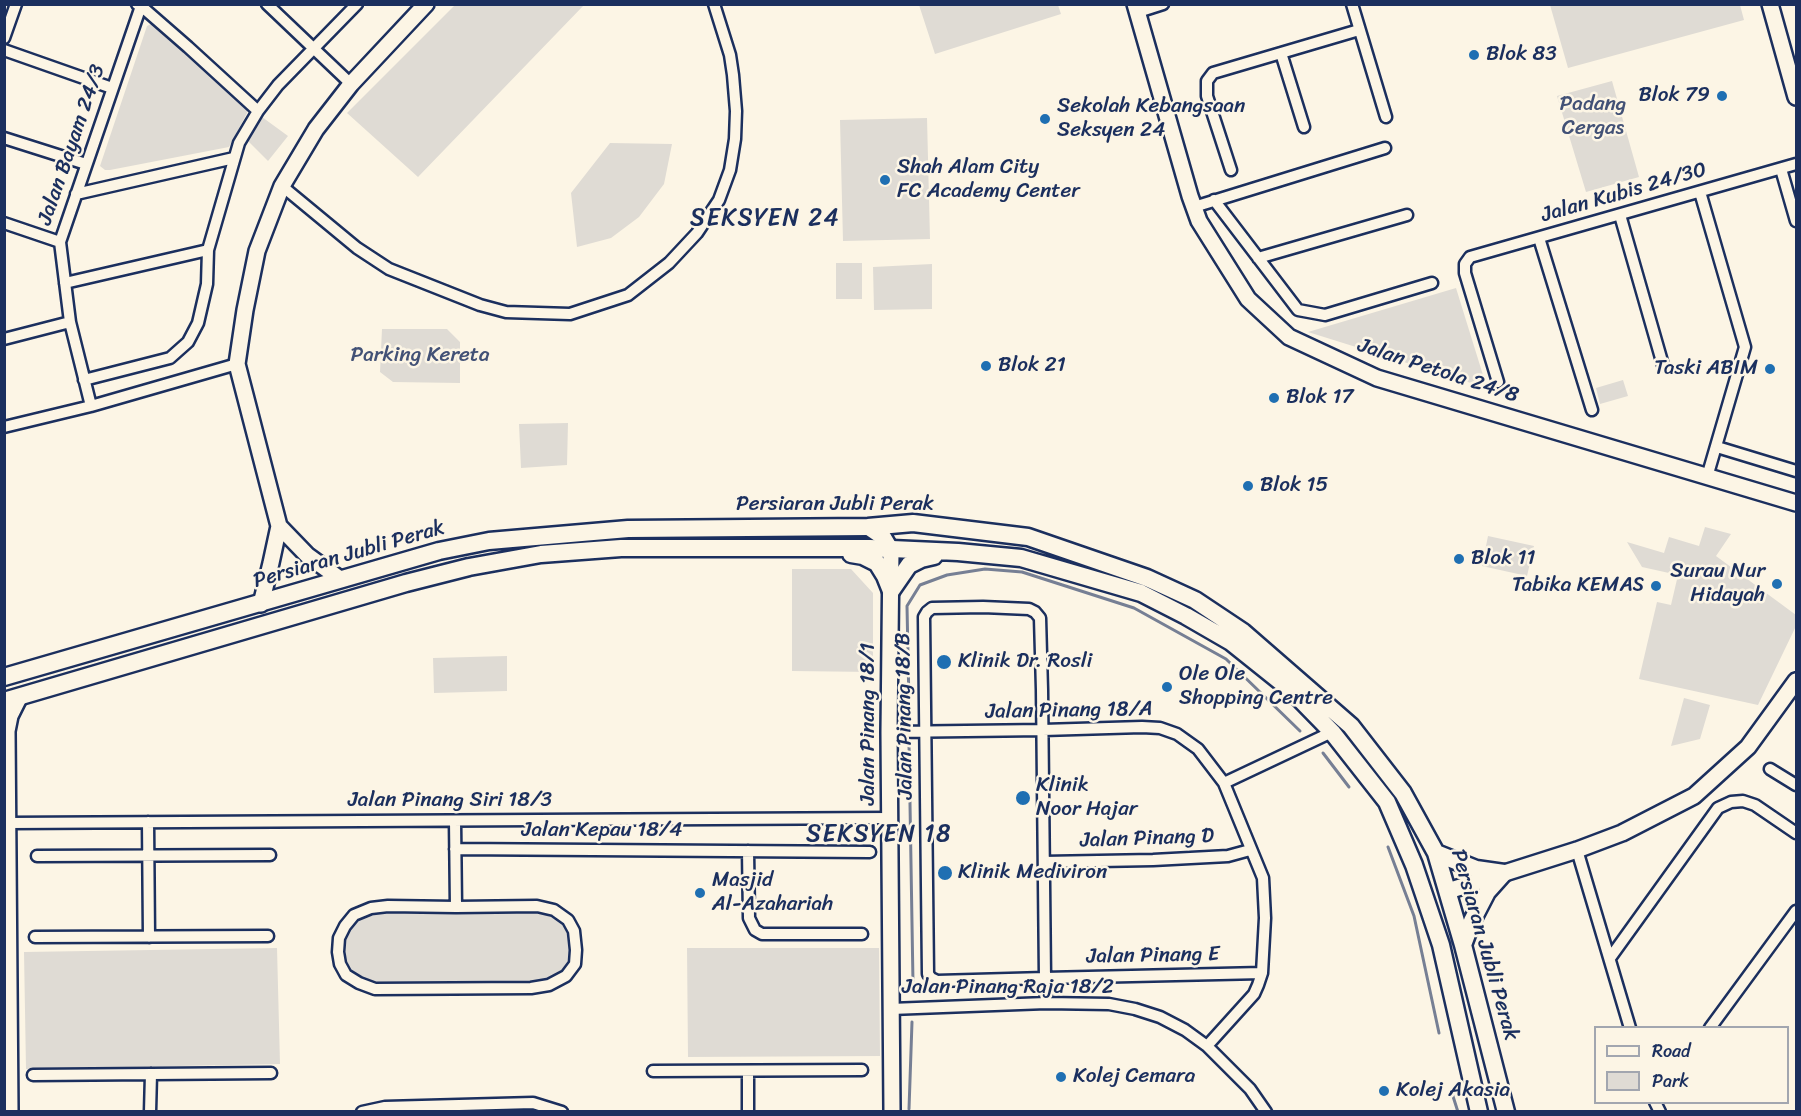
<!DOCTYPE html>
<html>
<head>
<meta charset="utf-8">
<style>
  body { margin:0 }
  #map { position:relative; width:1801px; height:1116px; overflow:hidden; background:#fcf5e5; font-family:Sriracha,sans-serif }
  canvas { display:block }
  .frame { position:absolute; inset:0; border:6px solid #1b2f5e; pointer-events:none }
  .legend { position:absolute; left:1594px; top:1026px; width:195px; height:78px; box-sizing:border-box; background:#fcf5e5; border:2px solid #a2a6af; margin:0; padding:8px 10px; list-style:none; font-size:18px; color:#1b2f5e }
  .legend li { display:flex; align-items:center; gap:12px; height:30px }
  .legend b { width:30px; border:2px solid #a2a6af }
</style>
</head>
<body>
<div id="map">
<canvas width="1801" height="1116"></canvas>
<div class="frame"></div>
<ul class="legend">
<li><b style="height:8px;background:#fcf5e5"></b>Road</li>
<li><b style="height:16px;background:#dfdbd4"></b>Park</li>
</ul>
</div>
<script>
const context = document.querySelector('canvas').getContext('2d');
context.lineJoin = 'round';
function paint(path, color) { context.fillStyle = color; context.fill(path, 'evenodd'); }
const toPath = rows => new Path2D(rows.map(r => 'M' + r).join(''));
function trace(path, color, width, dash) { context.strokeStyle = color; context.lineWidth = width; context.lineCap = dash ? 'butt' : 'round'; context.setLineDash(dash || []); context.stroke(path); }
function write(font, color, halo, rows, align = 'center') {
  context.font = font + ' Sriracha,sans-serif'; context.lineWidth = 5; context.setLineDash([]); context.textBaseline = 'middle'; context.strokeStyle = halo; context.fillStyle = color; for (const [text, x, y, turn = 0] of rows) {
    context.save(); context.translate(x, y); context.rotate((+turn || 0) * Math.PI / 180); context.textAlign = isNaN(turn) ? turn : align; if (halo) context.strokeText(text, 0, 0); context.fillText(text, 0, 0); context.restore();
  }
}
const green = toPath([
  [456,4,584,5,418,177,347,113],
  [919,5,1058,5,1061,14,935,54],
  [1550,5,1740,5,1744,20,1568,68],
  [153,23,160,25,247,106,247,113,229,147,110,170,105,170,100,166,147,26],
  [1612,81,1639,177,1586,192,1557,96],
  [262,117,288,136,268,161,248,141],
  [927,118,930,239,843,241,840,120],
  [610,143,672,144,664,184,639,217,611,238,577,247,571,193],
  [836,263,862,263,862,299,836,299],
  [932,264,932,309,874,310,873,267],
  [1456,288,1487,388,1308,332],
  [382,329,447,329,460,342,460,383,393,382,380,372],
  [1623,380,1628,396,1600,404,1596,388],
  [568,423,567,465,521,468,519,424],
  [1705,527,1731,534,1716,556,1796,615,1796,626,1758,705,1639,679,1657,602,1671,605,1678,575,1642,567,1627,542,1664,553,1669,537,1699,546],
  [1488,536,1534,546,1527,576,1482,566],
  [792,569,851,569,873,593,873,672,792,671],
  [507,656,507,691,434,693,433,658],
  [1684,698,1710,705,1700,739,1671,746],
  [540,912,561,922,569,936,570,962,563,972,549,981,377,985,353,972,346,960,345,937,356,919,371,913],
  [277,948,280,1064,26,1069,24,952],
  [687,948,879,948,880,1056,688,1057]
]);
const stream = toPath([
  [909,705,907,606,920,585,947,575,985,569,1022,572,1134,608,1226,659,1300,731],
  [909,744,913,983],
  [1323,753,1349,787],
  [1388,847,1414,916,1439,1033],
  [1451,1090,1458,1112],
  [909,1109,912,1022]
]);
const street = toPath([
  [137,4,141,6,188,47,258,111],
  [267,4,351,84],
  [1352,4,1386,117],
  [1138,12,1163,4],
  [4,38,16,4],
  [4,50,112,88],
  [1281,53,1304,127],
  [4,138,86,164],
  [1781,169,1796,221],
  [1231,170,1207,96,1207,81,1213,73,1359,30],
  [282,186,357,248,389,269,480,305,506,312,570,314,628,295,669,263,697,233,719,200,730,170,735,139,736,111,733,75,730,55,714,4],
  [1700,192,1745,347,1707,477],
  [76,194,234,158],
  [1214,200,1298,310,1325,315,1432,283],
  [1194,207,1385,148],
  [1620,215,1663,365],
  [4,223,60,242],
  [1539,238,1592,410],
  [1258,258,1407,215],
  [65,283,208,250],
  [4,339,70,322],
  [84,380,170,358,188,342,198,323,207,284,208,250,239,143,258,111,278,85,357,4],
  [1498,382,1465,273,1465,264,1470,257,1796,164],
  [91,406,70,322,60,242,141,6],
  [4,427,91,406,237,364],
  [1717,447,1796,471],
  [889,732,1043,730,1142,727,1160,728,1177,734,1198,749,1224,783,1263,878,1265,918,1262,973,1258,985,1254,994,1207,1046],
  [1770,769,1796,785],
  [1224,783,1332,732],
  [455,821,456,907],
  [148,822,149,937],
  [9,823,891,818],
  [455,849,870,852],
  [1577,850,1630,1028],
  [748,851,749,918,755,930,762,934,862,934],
  [37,856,270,855],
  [1044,862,1153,860,1228,856,1250,850],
  [388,906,456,907,537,906,554,910,568,920,574,931,576,950,575,964,566,976,549,985,531,988,375,989,359,983,346,975,340,964,338,952,339,938,345,926,354,915,371,908,388,906],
  [35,937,268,936],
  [1610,958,1718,808,1731,802,1743,801,1755,805,1796,833],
  [1046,1003,1045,978,1042,690,1040,618,1035,612,1029,609,983,607,932,608,927,612,924,617,928,974,931,978,937,981,1045,978,1262,973],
  [891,1009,1046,1003,1109,1004,1135,1009,1160,1017,1185,1030,1207,1046,1250,1089,1266,1112],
  [1710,1028,1796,911],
  [653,1071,862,1070],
  [748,1071,748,1112],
  [33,1075,271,1073],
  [1655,1102,1660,1112],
  [150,1112,151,1074],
  [362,1112,385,1107,533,1103,562,1112]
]);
const secondary = toPath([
  [1135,4,1190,196,1199,221,1248,299,1289,337,1377,378,1796,503],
  [1770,4,1796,97],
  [279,526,307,555,340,579],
  [868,527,884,538,891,550,889,732,892,1112],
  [261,604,271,563,279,526,237,364,245,310,257,251,282,186,316,129,351,84,426,4],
  [1448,891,1577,850,1622,833,1694,796,1748,747,1796,681],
  [10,1112,7,731,10,716,19,698]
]);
const primary = toPath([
  [851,554,863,556,877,563,885,576,891,591],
  [891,591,909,565,921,559,934,556],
  [4,677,439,551,489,541,628,529,868,527,913,523,1028,537,1147,578,1195,600,1243,632,1351,726,1403,793,1436,853,1463,945,1506,1112],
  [4,701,406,583,469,567,541,554,621,548,870,548,958,552,1021,558,1141,593,1186,616,1231,642,1291,690,1332,732,1387,802,1414,865,1441,945,1479,1112],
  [1436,853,1476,869,1504,873],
  [1463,945,1472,921,1487,892,1504,873]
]);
const markers = [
  [1474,55,6,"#1f6fb2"],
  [1722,96,6,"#1f6fb2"],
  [1045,119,6,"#1f6fb2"],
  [885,180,6,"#1f6fb2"],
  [986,366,6,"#1f6fb2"],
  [1770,369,6,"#1f6fb2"],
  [1274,398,6,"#1f6fb2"],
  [1248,486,6,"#1f6fb2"],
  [1459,559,6,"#1f6fb2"],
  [1777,584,6,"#1f6fb2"],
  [1656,586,6,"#1f6fb2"],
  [944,662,8,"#1f6fb2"],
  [1167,687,6,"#1f6fb2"],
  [1023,798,8,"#1f6fb2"],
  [945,873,8,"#1f6fb2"],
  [700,893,6,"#1f6fb2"],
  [1061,1077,6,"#1f6fb2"],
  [1384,1091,6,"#1f6fb2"]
];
const poiNames = [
  ["Blok 83",1486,55],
  ["Blok 79",1710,96,"right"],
  ["Sekolah Kebangsaan",1057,107],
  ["Seksyen 24",1057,131],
  ["Shah Alam City",897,168],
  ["FC Academy Center",897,192],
  ["Blok 21",998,366],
  ["Taski ABIM",1758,369,"right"],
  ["Blok 17",1286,398],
  ["Blok 15",1260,486],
  ["Blok 11",1471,559],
  ["Surau Nur",1765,572,"right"],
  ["Hidayah",1765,596,"right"],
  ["Tabika KEMAS",1644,586,"right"],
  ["Klinik Dr. Rosli",958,662],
  ["Ole Ole",1179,675],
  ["Shopping Centre",1179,699],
  ["Klinik",1036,786],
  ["Noor Hajar",1036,810],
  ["Klinik Mediviron",958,873],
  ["Masjid",712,881],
  ["Al-Azahariah",712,905],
  ["Kolej Cemara",1073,1077],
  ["Kolej Akasia",1396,1091]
];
const parkNames = [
  ["Padang",1593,105],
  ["Cergas",1593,129],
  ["Parking Kereta",420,356]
];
const streetNames = [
  ["Jalan Bayam 24/3",72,145,-71],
  ["Jalan Kubis 24/30",1624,193,-16],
  ["Jalan Petola 24/8",1438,371,18],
  ["Persiaran Jubli Perak",835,505],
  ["Persiaran Jubli Perak",349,555,-16],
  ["Jalan Pinang 18/A",1069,711,-1],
  ["Jalan Pinang 18/B",905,716,-91],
  ["Jalan Pinang 18/1",869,724,-90],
  ["Jalan Pinang Siri 18/3",450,801],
  ["Jalan Kepau 18/4",602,831],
  ["Jalan Pinang D",1147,839,-2],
  ["Persiaran Jubli Perak",1484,945,74],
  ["Jalan Pinang E",1153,956,-1],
  ["Jalan Pinang Raja 18/2",1008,988]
];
const quarterNames = [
  ["SEKSYEN 24",765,219],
  ["SEKSYEN 18",879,835]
];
paint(green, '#dfdbd4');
trace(stream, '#767f94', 3);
trace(street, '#1b2f5e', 15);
trace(secondary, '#1b2f5e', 20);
trace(primary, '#1b2f5e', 21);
trace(street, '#fcf5e5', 10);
trace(secondary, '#fcf5e5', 15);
trace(primary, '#fcf5e5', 16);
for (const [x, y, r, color] of markers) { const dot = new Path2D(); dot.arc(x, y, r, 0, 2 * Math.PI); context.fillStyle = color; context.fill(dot); trace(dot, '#fcf5e5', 2); }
write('21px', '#1b2f5e', '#fcf5e5', poiNames, 'left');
write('21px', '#425176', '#fcf5e5', parkNames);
write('21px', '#1b2f5e', '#fcf5e5', streetNames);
context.letterSpacing = '1.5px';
write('24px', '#1b2f5e', '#fcf5e5', quarterNames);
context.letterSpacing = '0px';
</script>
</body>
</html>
